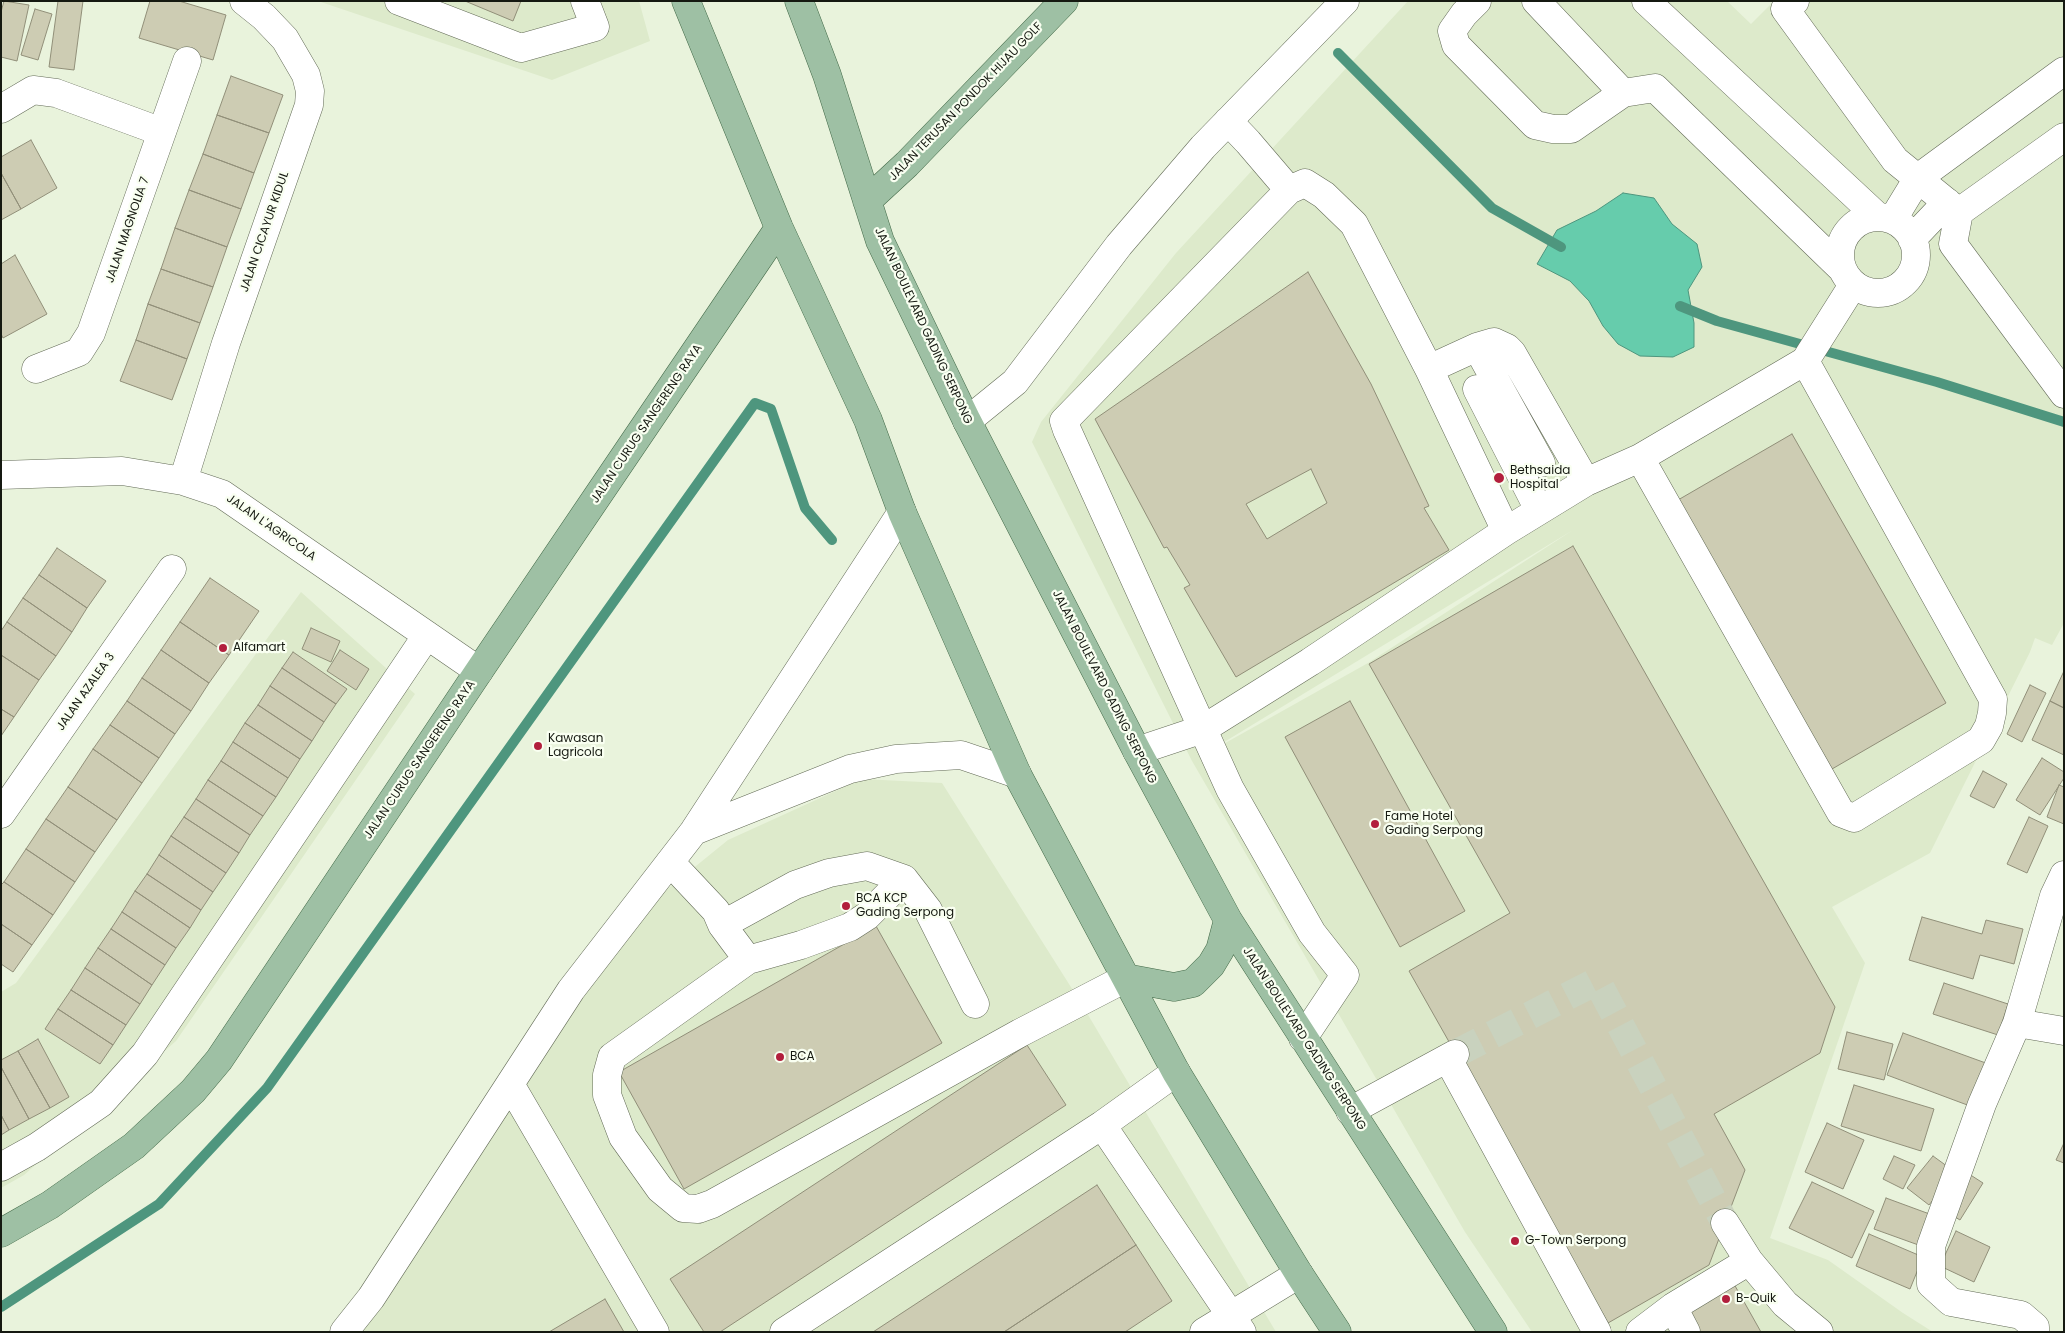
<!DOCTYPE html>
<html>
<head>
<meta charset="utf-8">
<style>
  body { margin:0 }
  #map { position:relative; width:2065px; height:1333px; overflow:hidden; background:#e9f3dc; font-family:Poppins,sans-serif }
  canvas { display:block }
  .frame { position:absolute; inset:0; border:2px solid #151911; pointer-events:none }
</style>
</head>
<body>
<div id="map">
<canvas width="2065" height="1333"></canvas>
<div class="frame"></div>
</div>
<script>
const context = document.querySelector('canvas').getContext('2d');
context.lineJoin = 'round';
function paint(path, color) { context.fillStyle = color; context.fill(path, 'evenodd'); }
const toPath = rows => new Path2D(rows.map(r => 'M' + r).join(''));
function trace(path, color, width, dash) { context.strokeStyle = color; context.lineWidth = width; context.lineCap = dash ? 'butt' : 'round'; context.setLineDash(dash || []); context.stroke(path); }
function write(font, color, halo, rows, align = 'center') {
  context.font = font + ' Poppins,sans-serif'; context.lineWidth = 4.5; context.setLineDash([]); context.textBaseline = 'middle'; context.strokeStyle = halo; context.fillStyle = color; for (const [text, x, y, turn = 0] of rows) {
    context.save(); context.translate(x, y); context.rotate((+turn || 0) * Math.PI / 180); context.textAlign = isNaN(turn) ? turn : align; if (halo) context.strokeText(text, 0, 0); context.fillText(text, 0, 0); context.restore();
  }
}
const built = toPath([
  [318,1,639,1,650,41,552,80],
  [1408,1,1727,1,1751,24,1774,1,2064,1,2064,623,2052,645,2035,638,2030,652,1930,853,1832,907,1865,963,1770,1238,1828,1260,1903,1313,1933,1332,1532,1332,1465,1232,1192,761,1032,442,1041,422,1176,253],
  [1573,530,1368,663,1211,751,1211,750],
  [301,592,415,694,176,1041,24,1175,1,1188,1,992,16,983],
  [862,779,942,783,1081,1003,1276,1332,361,1332,627,922,728,840]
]);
const water = toPath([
  [1623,193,1654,198,1672,224,1697,244,1702,267,1688,290,1694,323,1694,347,1673,357,1640,356,1618,344,1603,326,1589,301,1570,281,1537,264,1557,230,1596,211,1623,193]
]);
const stream = toPath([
  [1338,53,1492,208,1561,247],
  [1680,306,1717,321,1937,382,2064,422],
  [1,1307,159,1204,267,1088,755,403,771,409,805,508,832,540]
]);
const building = toPath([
  [4,1,29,5,17,61,1,57,1,12,4,1],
  [58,1,83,1,74,70,49,67,58,1],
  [150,1,179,1,226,15,213,60,139,38,150,1],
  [465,1,521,1,513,21,465,1],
  [35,9,52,14,38,60,21,55,35,9],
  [231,76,283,95,269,133,217,115,231,76],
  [217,115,269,133,254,173,203,154,217,115],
  [31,140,57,188,21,209,1,173,1,157,31,140],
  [203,154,254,173,241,209,189,190,203,154],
  [1,173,21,209,1,220,1,173],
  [189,190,241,209,227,247,175,228,189,190],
  [175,228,227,247,213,287,161,269,175,228],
  [15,255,47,314,3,338,1,334,1,264,15,255],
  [161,269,213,287,200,323,148,304,161,269],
  [1308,272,1371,384,1429,506,1424,508,1449,550,1236,677,1184,588,1190,585,1167,547,1164,548,1095,419,1308,272],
  [1311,469,1327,503,1267,539,1246,504,1311,469],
  [148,304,200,323,187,359,136,340,148,304],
  [136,340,187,359,172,400,120,381,136,340],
  [1792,434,1946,703,1832,769,1678,500,1792,434],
  [1573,546,1835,1007,1820,1053,1714,1114,1745,1170,1709,1265,1608,1323,1409,971,1510,913,1369,664,1573,546],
  [57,548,106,581,87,608,39,575,57,548],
  [39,575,87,608,72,632,23,598,39,575],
  [210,578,259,611,229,655,180,622,210,578],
  [23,598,72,632,56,656,7,622,23,598],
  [7,622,56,656,39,680,1,655,1,631,7,622],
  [180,622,229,655,209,683,161,650,180,622],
  [311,628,340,641,331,662,302,649,311,628],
  [161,650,209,683,191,711,142,678,161,650],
  [340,650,369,669,356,690,327,671,340,650],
  [293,652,347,689,336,704,282,668,293,652],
  [1,655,39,680,14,717,1,709,1,655],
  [282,668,336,704,324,722,270,686,282,668],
  [2064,671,2064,708,2050,701,2064,671],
  [142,678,191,711,175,734,127,701,142,678],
  [2030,685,2046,693,2022,742,2007,734,2030,685],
  [270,686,324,722,312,741,258,705,270,686],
  [127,701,175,734,159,758,110,725,127,701],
  [1350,701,1465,911,1400,947,1285,737,1350,701],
  [2050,701,2064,708,2064,755,2032,740,2050,701],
  [258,705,312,741,300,759,245,723,258,705],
  [1,709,14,717,1,736,1,709],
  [245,723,300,759,288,778,233,742,245,723],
  [110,725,159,758,142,783,93,749,110,725],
  [233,742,288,778,276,797,221,761,233,742],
  [93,749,142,783,117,820,68,787,93,749],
  [2042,758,2064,772,2064,778,2040,815,2016,800,2042,758],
  [221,761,276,797,263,816,208,780,221,761],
  [1983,771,2007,784,1994,808,1970,796,1983,771],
  [208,780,263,816,250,835,196,799,208,780],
  [2059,785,2064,787,2064,824,2047,817,2059,785],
  [68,787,117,820,95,852,46,819,68,787],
  [196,799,250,835,239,853,184,817,196,799],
  [184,817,239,853,226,873,171,836,184,817],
  [2029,817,2048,826,2027,873,2007,864,2029,817],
  [46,819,95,852,75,882,26,849,46,819],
  [171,836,226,873,213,892,159,855,171,836],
  [26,849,75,882,53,915,4,882,26,849],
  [159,855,213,892,201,910,147,874,159,855],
  [147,874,201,910,190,928,135,891,147,874],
  [4,882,53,915,32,945,1,924,1,885,4,882],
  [135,891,190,928,176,948,122,912,135,891],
  [122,912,176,948,165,965,111,929,122,912],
  [1922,917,1982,934,1986,920,2023,929,2014,964,1980,955,1973,979,1909,960,1922,917],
  [1,924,32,945,13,972,1,964,1,924],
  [876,926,942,1043,684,1189,619,1072,876,926],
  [111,929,165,965,152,985,98,948,111,929],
  [98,948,152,985,140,1004,85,968,98,948],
  [85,968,140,1004,126,1025,71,990,85,968],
  [1944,983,2008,1004,1998,1035,1933,1014,1944,983],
  [71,990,126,1025,113,1045,58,1009,71,990],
  [58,1009,113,1045,100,1064,45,1029,58,1009],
  [1847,1032,1893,1044,1884,1080,1838,1069,1847,1032],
  [1903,1033,1994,1066,1978,1109,1887,1075,1903,1033],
  [38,1039,69,1097,50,1108,18,1051,38,1039],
  [1027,1045,1066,1105,720,1332,704,1332,670,1279,1027,1045],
  [18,1051,50,1108,29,1119,1,1067,1,1060,18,1051],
  [1,1067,29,1119,9,1130,1,1115,1,1067],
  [1854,1085,1934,1109,1921,1151,1841,1126,1854,1085],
  [1,1115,9,1130,1,1135,1,1115],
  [1827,1123,1864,1140,1843,1189,1805,1172,1827,1123],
  [2064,1143,2064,1163,2056,1160,2064,1143],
  [1894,1156,1915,1165,1903,1189,1883,1179,1894,1156],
  [1933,1156,1955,1172,1929,1205,1907,1188,1933,1156],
  [1969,1174,1983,1183,1960,1220,1945,1211,1969,1174],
  [1812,1182,1874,1211,1852,1258,1789,1228,1812,1182],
  [1097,1185,1136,1245,1004,1332,873,1332,1097,1185],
  [1886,1198,1935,1216,1924,1247,1874,1229,1886,1198],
  [1956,1231,1990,1247,1974,1282,1940,1266,1956,1231],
  [1869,1234,1923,1257,1910,1289,1856,1266,1869,1234],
  [1136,1245,1172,1301,1125,1332,1004,1332,1136,1245],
  [1734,1284,1761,1332,1696,1332,1685,1313,1734,1284],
  [605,1299,624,1332,549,1332,605,1299]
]);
const minorTunnel = toPath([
  [1455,1054,1597,981,1725,1223]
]);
const minor = toPath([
  [399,1,521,48,595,27,585,1],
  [1477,1,1464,14,1452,31,1456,45,1535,125,1553,129,1571,129,1623,93],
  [1536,1,1623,93,1655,88,1841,268],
  [1646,1,1877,216],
  [1795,1,1785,9,1895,160,1959,212],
  [1,109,33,90,56,93,162,132],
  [1228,121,1248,142,1289,190],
  [2064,137,1959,212,1953,244,2064,394],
  '1840 255a38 38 0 1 1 76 0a38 38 0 1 1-76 0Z',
  [1893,219,1918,178,2064,71],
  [1912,239,1947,202],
  [1477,347,1541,463],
  [36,369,79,352,91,333,187,61],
  [1477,389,1539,510],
  [967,421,1015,382,1119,245,1203,147,1345,1],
  [1640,458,1841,813,1854,818,1981,740,1989,726,1992,713,1993,699,1805,361],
  [1,475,122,471,183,481,222,494,479,671],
  [183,481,226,343,309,105,310,91,306,75,285,39,264,17,244,1],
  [1586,482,1640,458,1805,361,1853,285],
  [1137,751,1203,729,1310,662,1506,531,1586,482,1512,353,1507,348,1494,342,1477,347,1429,369],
  [1,814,172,569],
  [694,831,850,769,896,759,961,755,1017,774],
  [670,862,716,911,722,925,748,960],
  [904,879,867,916,850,927,801,945,748,960,612,1057,607,1075,607,1095,623,1137,660,1189,683,1208,698,1209,712,1204,1020,1033,1126,978],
  [722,925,795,885,829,873,867,866,904,879,928,910,975,1004],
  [2017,1023,2064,1031],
  [1303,1038,1345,975,1312,933,1230,789,1067,430,1064,421,1289,190,1305,183,1324,195,1354,224,1429,369,1506,531],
  [1448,1059,1597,1332],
  [510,1084,655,1332],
  [1350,1111,1455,1054],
  [1102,1125,1242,1332],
  [1,1167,37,1147,101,1103,145,1054,427,635],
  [1725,1223,1749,1261,1785,1304,1819,1332],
  [1673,1307,1686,1332],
  [344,1332,371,1298,571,990,694,831,902,512],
  [784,1332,1102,1125,1176,1072],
  [1204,1332,1299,1274],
  [1640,1332,1673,1307,1749,1261],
  [2035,1332,2035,1327,2021,1315,1951,1302,1931,1284,1931,1246,1982,1104,2017,1023,2054,896,2064,875]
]);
const major = toPath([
  [686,1,779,228,868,420,902,512,1017,774,1176,1072,1299,1274,1337,1332],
  [799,1,827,75,880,241,967,421,1137,751,1228,920,1493,1332],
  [867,201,907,164,1064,1],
  [1126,978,1174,987,1193,983,1211,965,1220,950,1228,920],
  [1,1233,50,1205,134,1146,193,1091,219,1060,479,671,779,228]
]);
const markers = [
  [1499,478,6,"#b21f3d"],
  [223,648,5,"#b21f3d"],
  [538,746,5,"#b21f3d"],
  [1375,824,5,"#b21f3d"],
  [846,906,5,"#b21f3d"],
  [780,1057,5,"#b21f3d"],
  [1515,1241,5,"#b21f3d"],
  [1726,1299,5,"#b21f3d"]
];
const streetNames = [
  ["JALAN TERUSAN PONDOK HIJAU GOLF",966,102,-46],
  ["JALAN MAGNOLIA 7",128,230,-71],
  ["JALAN CICAYUR KIDUL",265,232,-71],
  ["JALAN BOULEVARD GADING SERPONG",923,326,65],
  ["JALAN CURUG SANGERENG RAYA",647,424,-56],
  ["JALAN L'AGRICOLA",271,528,35],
  ["JALAN BOULEVARD GADING SERPONG",1104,687,63],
  ["JALAN AZALEA 3",86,692,-55],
  ["JALAN CURUG SANGERENG RAYA",420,760,-56],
  ["JALAN BOULEVARD GADING SERPONG",1304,1039,57]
];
const poiNames = [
  ["Bethsaida",1510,471],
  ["Hospital",1510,485],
  ["Alfamart",233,648],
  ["Kawasan",548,739],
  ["Lagricola",548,753],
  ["Fame Hotel",1385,817],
  ["Gading Serpong",1385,831],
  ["BCA KCP",856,899],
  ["Gading Serpong",856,913],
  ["BCA",790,1057],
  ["G-Town Serpong",1525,1241],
  ["B-Quik",1736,1299]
];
paint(built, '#ddeacb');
paint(water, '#66ccac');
trace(water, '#4e967e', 1);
trace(stream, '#4e967e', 10);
paint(building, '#cdccb3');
trace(building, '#918f79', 1);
trace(minorTunnel, '#c9d2be', 28, [28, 14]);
trace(minor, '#636b57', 29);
trace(major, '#446a49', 29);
trace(minor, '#fff', 28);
trace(major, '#9ec0a4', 28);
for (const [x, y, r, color] of markers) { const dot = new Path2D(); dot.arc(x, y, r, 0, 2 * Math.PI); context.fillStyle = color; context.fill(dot); trace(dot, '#f9fff1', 2); }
write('12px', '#151911', '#f9fff1', streetNames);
write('12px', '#151911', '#f9fff1', poiNames, 'left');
</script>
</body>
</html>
